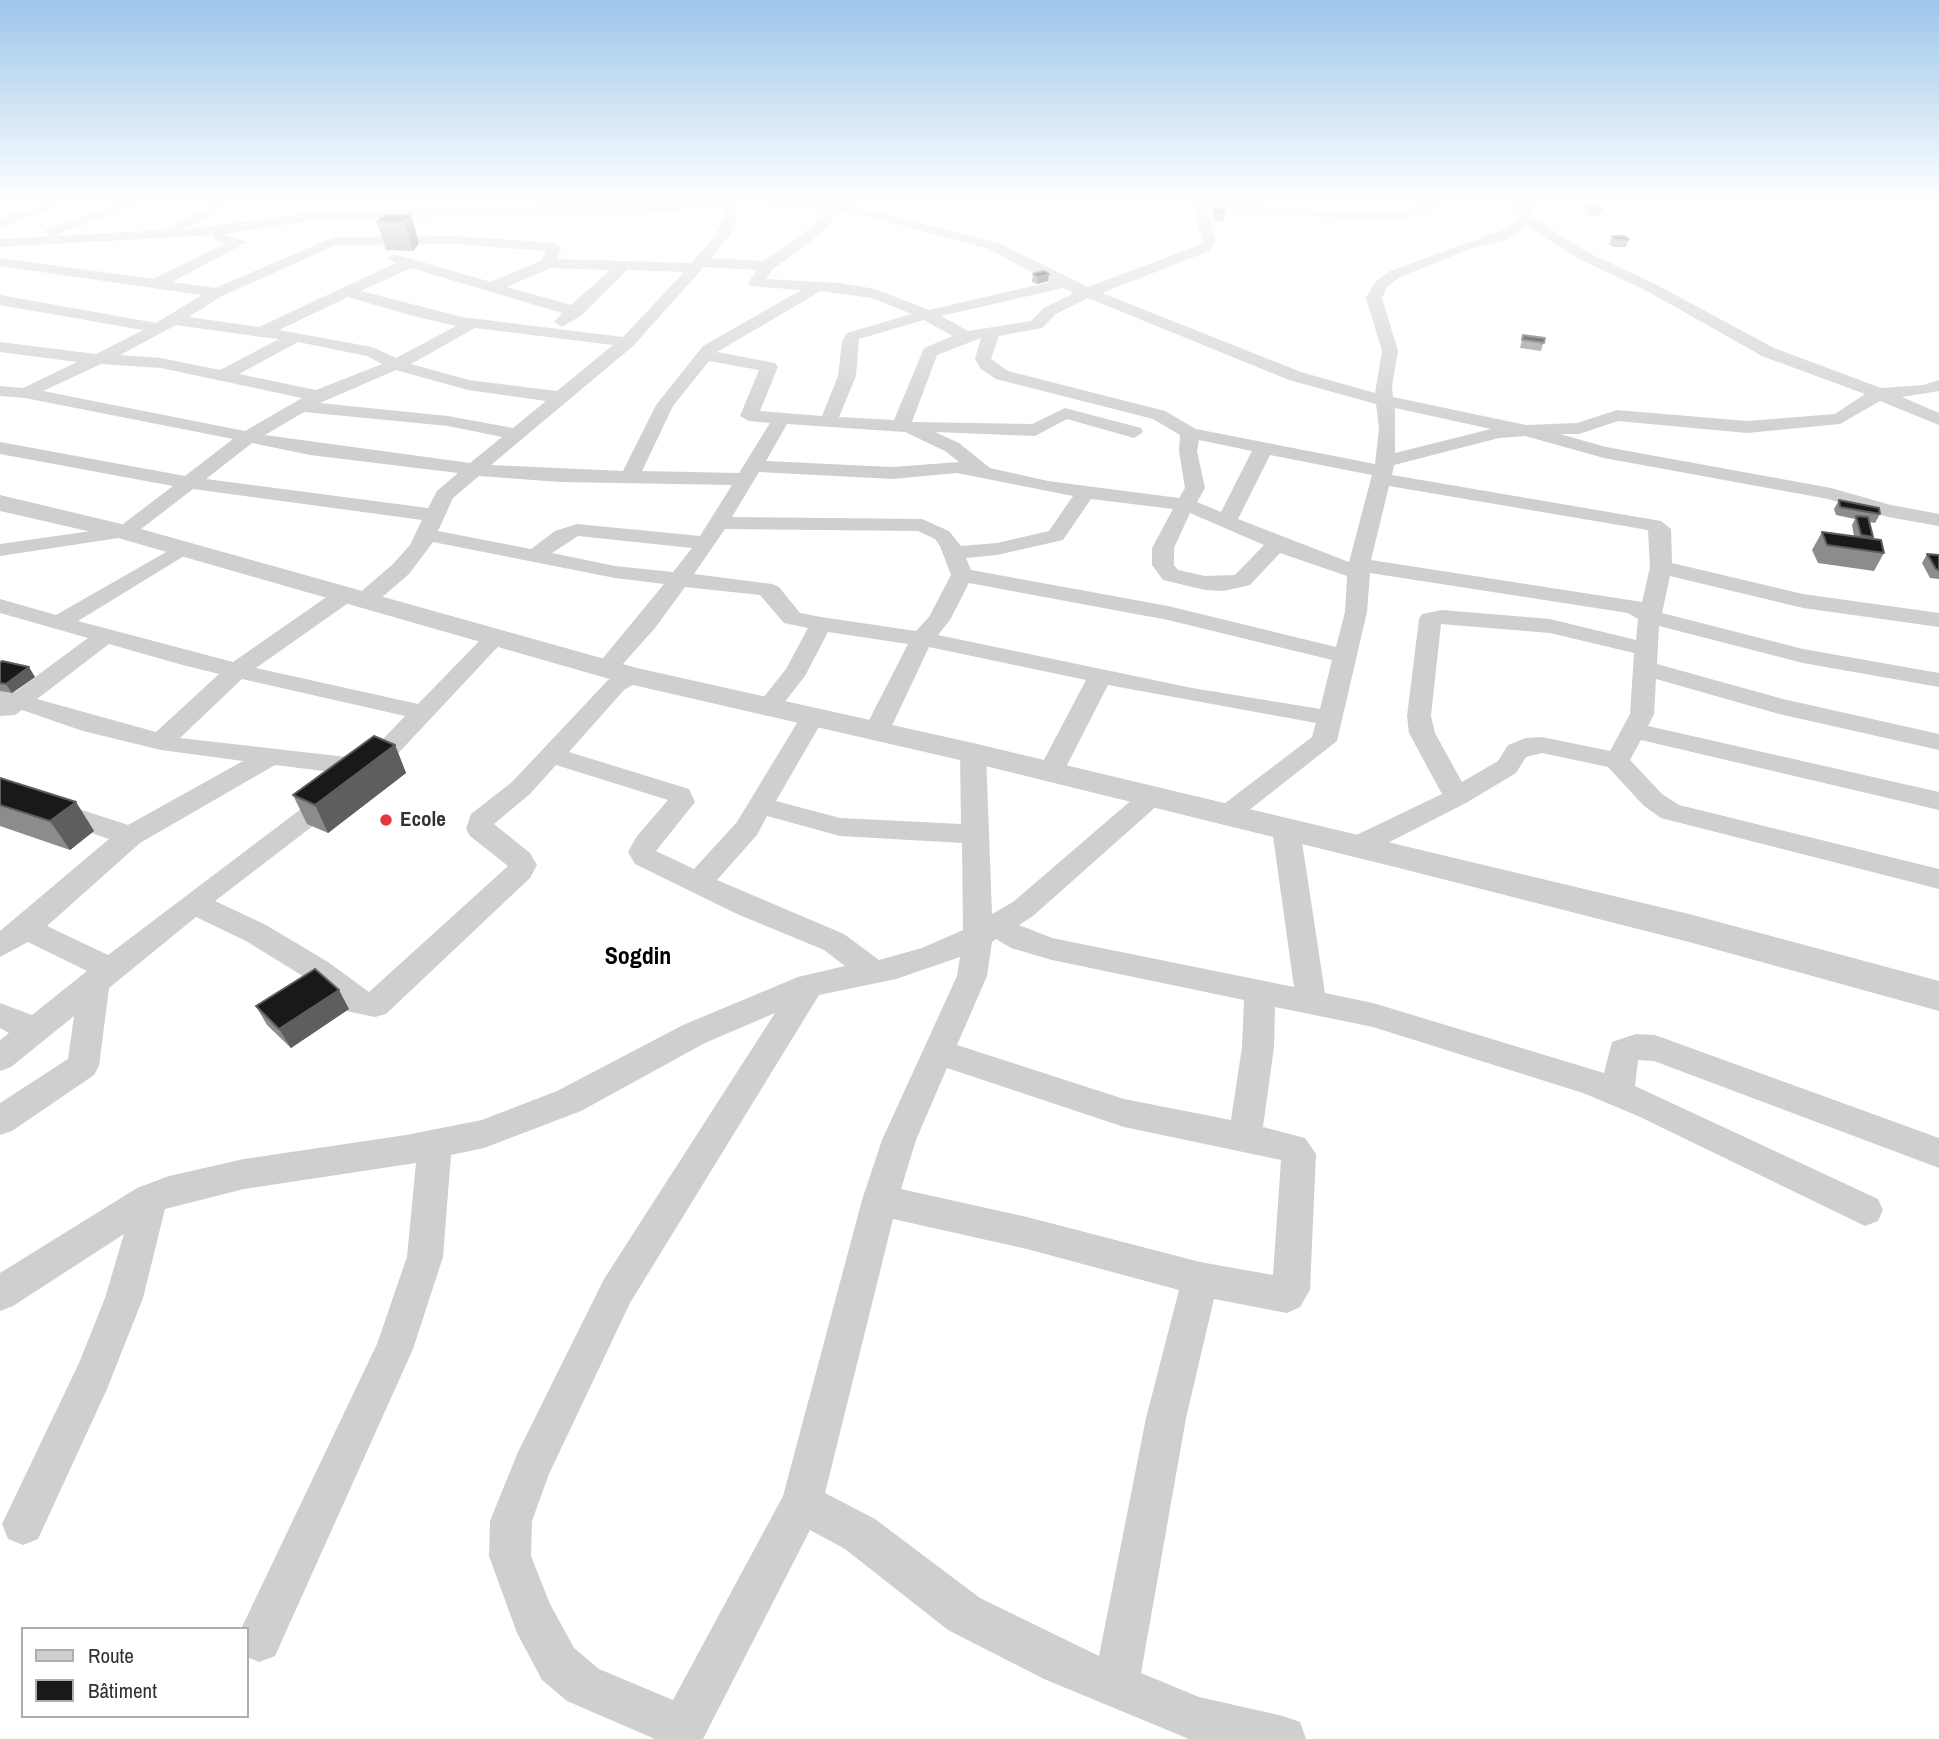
<!DOCTYPE html>
<html>
<head>
<meta charset="utf-8">
<style>
  body { margin:0 }
  #map { position:relative; width:1939px; height:1739px; overflow:hidden; background:#fff; font-family:"Archivo Narrow",sans-serif }
  canvas { display:block }
  .legend { position:absolute; left:21px; top:1627px; width:228px; height:91px; box-sizing:border-box; background:#fff; border:2px solid #adadad; margin:0; padding:9px 12px; list-style:none; font-size:21px; color:#323232 }
  .legend li { display:flex; align-items:center; gap:14px; height:35px }
  .legend b { width:35px; border:2px solid #adadad }
</style>
</head>
<body>
<div id="map">
<canvas width="1939" height="1739"></canvas>
<ul class="legend">
<li><b style="height:9px;background:#cfcfcf"></b>Route</li>
<li><b style="height:19px;background:#191919"></b>Bâtiment</li>
</ul>
</div>
<script>
const context = document.querySelector('canvas').getContext('2d');
context.lineJoin = 'round';
const toPath = rows => new Path2D(rows.map(r => 'M' + r).join(''));
function paint(path, color) { context.fillStyle = color; context.fill(path, 'evenodd'); }
function trace(path, color, width, dash) { context.strokeStyle = color; context.lineWidth = width; context.lineCap = dash ? 'butt' : 'round'; context.setLineDash(dash || []); context.stroke(path); }
function write(font, color, halo, rows, align = 'center') {
  context.font = font + ' "Archivo Narrow",sans-serif'; context.lineWidth = 7; context.setLineDash([]); context.textBaseline = 'middle'; context.strokeStyle = halo; context.fillStyle = color; for (const [text, x, y, turn = 0] of rows) {
    context.save(); context.translate(x, y); context.rotate((+turn || 0) * Math.PI / 180); context.textAlign = isNaN(turn) ? turn : align; if (halo) context.strokeText(text, 0, 0); context.fillText(text, 0, 0); context.restore();
  }
}
const minor = toPath([
  [51,202,71,202,0,227,0,218,51,202],
  [126,202,145,202,53,236,163,230,218,202,235,202,182,230,323,211,742,202,736,206,738,217,729,236,711,258,764,261,810,228,825,211,765,206,758,202,837,202,999,243,1088,287,1199,245,1202,241,1194,210,1187,202,1363,212,1398,212,1435,202,1456,202,1399,220,1209,213,1216,241,1209,251,1102,293,1301,372,1375,393,1382,351,1366,298,1375,282,1390,271,1508,228,1518,217,1506,204,1508,202,1534,202,1532,216,1535,219,1587,252,1657,285,1774,348,1881,388,1923,385,1939,380,1939,391,1902,397,1939,413,1939,425,1880,401,1840,424,1747,433,1618,421,1579,434,1560,434,1606,447,1831,488,1891,505,1939,514,1939,526,1888,517,1828,499,1604,458,1525,436,1499,438,1394,465,1392,475,1661,521,1671,529,1672,563,1803,594,1939,613,1939,627,1803,608,1670,576,1662,613,1803,649,1939,673,1939,687,1803,663,1659,626,1657,664,1783,699,1939,734,1939,750,1779,714,1656,679,1654,714,1648,726,1939,792,1939,810,1641,740,1630,760,1662,794,1679,805,1939,869,1939,889,1661,818,1644,806,1608,767,1542,753,1526,757,1516,773,1466,803,1368,853,1358,856,1348,853,1344,846,1348,839,1442,794,1409,733,1407,716,1419,619,1422,614,1442,610,1550,619,1636,640,1638,619,1628,613,1370,573,1367,612,1337,741,1234,822,1225,825,1216,822,1212,816,1216,810,1312,737,1316,723,1108,685,1063,773,1059,779,1050,781,1041,779,1037,773,1086,680,929,647,889,732,885,738,876,740,867,738,863,732,908,644,828,632,805,676,776,713,767,716,758,713,755,708,786,669,808,628,784,623,760,595,685,587,655,628,614,674,606,676,598,674,594,669,664,584,615,578,433,542,409,574,373,605,357,605,354,600,357,595,393,564,410,545,422,520,193,489,132,536,0,556,0,544,119,527,173,486,0,454,0,442,185,476,233,439,25,398,0,396,0,386,23,388,77,362,0,352,0,342,96,354,143,330,0,305,0,295,156,323,202,295,0,266,0,258,153,279,227,243,215,240,214,235,0,247,0,239,51,236,45,232,47,229,126,202],
  [723,207,724,217,716,235,691,263,557,259,562,247,555,243,455,236,334,237,215,288,172,282,247,242,223,234,323,219,634,214,723,207],
  [839,212,860,214,989,249,1050,282,929,310,875,289,840,283,766,279,773,269,820,234,839,212],
  [1525,225,1577,258,1647,291,1762,356,1865,394,1835,414,1747,421,1617,410,1577,423,1526,425,1393,397,1392,386,1398,351,1382,298,1387,287,1400,277,1470,249,1506,240,1518,234,1525,225],
  [455,244,546,251,542,260,491,282,394,254,387,258,396,263,259,327,189,317,222,296,336,245,455,244],
  [704,267,757,270,748,283,751,286,801,290,703,346,656,405,623,471,491,465,633,346,704,267],
  [411,268,562,313,554,322,562,327,582,315,627,270,684,272,623,337,462,317,361,291,411,268],
  [550,268,610,270,571,305,507,287,550,268],
  [1063,288,1074,293,1044,308,1031,321,968,331,941,316,1063,288],
  [821,291,872,298,912,314,847,333,842,341,838,376,822,416,760,411,778,367,775,363,717,352,821,291],
  [348,297,413,316,456,326,396,358,372,347,279,330,348,297],
  [1088,298,1289,380,1376,404,1379,428,1375,464,1196,429,1165,411,1008,371,991,359,999,336,1042,328,1056,314,1088,298],
  [924,320,953,336,924,348,894,420,839,417,856,376,859,339,924,320],
  [176,325,261,337,279,339,220,370,161,358,120,355,176,325],
  [475,328,613,345,557,391,469,380,411,364,475,328],
  [981,338,975,359,981,369,996,379,1153,419,1180,435,1179,451,1185,488,1179,498,1048,481,990,468,959,443,935,432,1035,436,1067,419,1134,438,1143,432,1141,428,1065,408,1032,424,912,422,937,355,981,338],
  [298,342,367,356,382,364,316,390,239,374,298,342],
  [709,361,759,370,740,416,749,421,770,423,739,473,642,471,673,406,709,361],
  [101,364,161,368,302,398,245,431,43,391,101,364],
  [396,370,468,390,546,401,513,428,448,416,320,403,396,370],
  [1395,408,1491,429,1395,453,1395,408],
  [304,412,448,426,502,437,470,463,265,435,304,412],
  [787,424,905,432,945,451,959,462,892,467,766,461,787,424],
  [1199,440,1252,451,1221,512,1197,502,1205,488,1197,451,1199,440],
  [252,443,310,455,458,473,437,491,428,508,206,479,252,443],
  [1270,455,1372,475,1349,562,1238,519,1270,455],
  [759,472,892,479,957,473,1073,496,1049,531,997,543,961,546,949,531,922,519,732,517,759,472],
  [479,476,560,482,732,485,700,536,577,524,555,531,531,549,438,531,453,498,479,476],
  [1389,486,1648,530,1650,567,1642,602,1371,560,1389,486],
  [1091,499,1173,509,1152,548,1152,565,1163,580,1205,590,1223,591,1242,587,1250,585,1280,553,1347,576,1345,612,1336,647,1168,606,971,570,966,558,997,555,1063,540,1091,499],
  [1190,513,1264,545,1235,575,1205,576,1178,570,1174,565,1174,548,1190,513],
  [725,529,918,531,935,539,940,546,951,575,929,617,916,631,821,617,800,613,779,587,772,584,694,574,725,529],
  [578,536,692,548,673,572,615,566,552,553,578,536],
  [969,583,1168,620,1332,660,1320,709,1192,688,938,635,950,620,969,583],
  [1441,624,1550,633,1634,653,1630,714,1610,751,1542,737,1526,738,1508,745,1498,761,1462,782,1435,733,1431,716,1441,624],
  [182,543,193,549,189,553,78,621,233,662,338,589,346,587,354,589,357,594,354,599,256,668,418,704,488,632,496,630,507,637,376,777,367,779,356,775,275,765,140,843,47,926,108,955,326,790,335,787,344,790,348,796,344,802,215,901,266,925,328,962,369,992,508,866,470,836,466,829,471,814,512,782,608,680,631,669,639,671,643,676,639,681,624,690,569,752,689,789,695,802,656,851,694,869,737,822,803,713,812,710,821,713,824,718,776,801,840,818,961,824,960,753,964,747,973,745,982,747,986,753,992,914,1013,902,1141,792,1150,789,1159,792,1163,798,1159,804,1033,916,1019,925,1052,938,1294,987,1272,829,1276,822,1286,820,1296,822,1300,829,1325,993,1373,1003,1604,1073,1612,1042,1636,1034,1655,1035,1939,1138,1939,1168,1654,1061,1638,1060,1635,1086,1878,1199,1883,1210,1878,1221,1865,1226,1638,1116,1583,1093,1373,1027,1275,1007,1274,1047,1263,1127,1305,1138,1316,1154,1310,1290,1300,1307,1287,1313,1214,1299,1186,1418,1141,1673,1199,1697,1283,1716,1300,1722,1306,1739,1189,1739,1044,1679,948,1630,845,1549,810,1530,703,1739,655,1739,567,1701,542,1680,517,1633,489,1556,490,1521,518,1452,604,1279,775,1013,705,1043,581,1111,484,1148,451,1155,443,1257,413,1349,275,1656,259,1662,247,1657,247,1629,241,1629,377,1344,407,1257,416,1163,244,1189,165,1209,143,1298,107,1389,38,1539,23,1545,8,1539,2,1524,79,1363,105,1298,124,1234,13,1306,0,1311,0,1273,137,1188,169,1176,244,1159,406,1135,482,1120,557,1091,683,1025,798,977,845,966,824,950,737,914,635,864,628,852,637,836,668,800,556,765,530,794,494,824,530,853,537,865,530,878,386,1014,375,1017,346,1011,306,978,246,941,196,917,109,988,99,1066,94,1075,12,1131,0,1135,0,1103,68,1059,74,1016,11,1067,0,1071,0,1040,9,1033,0,1028,0,1003,32,1015,87,971,28,942,0,957,0,931,109,839,0,801,0,783,128,825,243,761,161,750,83,731,22,710,15,715,0,716,0,688,15,692,88,638,0,613,0,599,56,615,182,543],
  [109,644,179,664,219,674,156,732,37,699,109,644],
  [242,679,405,716,364,759,180,738,242,679],
  [767,816,840,836,962,843,963,930,922,948,879,960,844,934,717,880,757,835,767,816],
  [996,939,1011,948,1052,960,1244,1000,1242,1047,1231,1120,1124,1099,957,1045,987,976,992,942,996,939],
  [960,957,957,976,882,1140,862,1200,783,1496,673,1700,599,1669,574,1648,550,1604,531,1556,532,1521,549,1474,630,1303,819,995,896,979,960,957],
  [947,1068,1124,1127,1281,1160,1273,1275,1200,1262,1027,1217,901,1189,916,1140,947,1068],
  [893,1219,1027,1249,1179,1290,1146,1418,1099,1656,980,1598,875,1519,825,1493,893,1219]
]);
const tertiary = toPath([
  [0,495,134,527,637,668,973,743,1689,914,1939,981,1939,1011,1689,942,1399,868,973,763,620,682,118,538,0,511,0,495]
]);
const wall = toPath([
  [1587,205,1602,209,1599,216,1586,215,1584,212],
  [1214,209,1224,214,1223,221,1213,221],
  [411,215,419,243,413,251,386,250,377,222],
  [1612,236,1629,239,1626,247,1614,247,1609,244],
  [1033,274,1048,281,1037,284,1032,282],
  [1523,335,1545,338,1541,351,1520,348],
  [1839,500,1880,514,1875,523,1869,522,1873,537,1872,539,1884,553,1874,571,1818,563,1812,550,1822,532,1854,536,1852,525,1855,519,1836,515,1834,509],
  [1927,554,1939,555,1939,579,1930,578,1922,563],
  [0,663,35,677,12,693,0,691],
  [395,745,406,773,328,833,307,824,293,795],
  [0,778,76,802,94,831,70,850,0,826],
  [256,1006,349,1009,291,1048,267,1025]
]);
const shadedWall = toPath([
  [411,215,419,243,413,251,405,222],
  [1049,274,1048,281,1037,284,1038,277],
  [29,667,35,677,12,693,6,684],
  [395,745,406,773,328,833,315,805],
  [76,802,94,831,70,850,50,821],
  [339,990,349,1009,291,1048,279,1029]
]);
const building = toPath([
  [1587,205,1599,205,1602,209,1588,208,1587,205],
  [1214,209,1224,209,1224,214,1214,214,1214,209],
  [384,215,411,215,405,222,377,222,384,215],
  [1612,236,1624,236,1629,239,1617,240,1612,236],
  [1044,271,1049,274,1038,277,1033,274,1044,271],
  [1523,335,1545,338,1544,343,1522,340,1523,335],
  [1839,500,1879,508,1880,514,1840,507,1839,500],
  [1856,516,1868,517,1873,537,1861,535,1856,516],
  [1822,532,1881,540,1884,553,1827,545,1822,532],
  [1927,554,1939,555,1939,570,1936,569,1927,554],
  [2,661,29,667,6,684,0,683,0,663,2,661],
  [374,736,395,745,315,805,293,795,374,736],
  [0,778,76,802,50,821,0,805,0,778],
  [315,969,339,990,279,1029,256,1006,315,969]
]);
const markers = [
  [386,820,7,"#e8363d"]
];
const poiNames = [
  ["Ecole",400,820]
];
const quarterNames = [
  ["Sogdin",638,958]
];
paint(minor, '#cfcfcf');
paint(tertiary, '#cfcfcf');
paint(wall, '#8c8c8c');
paint(shadedWall, '#5e5e5e');
paint(building, '#191919');
trace(building, '#5e5e5e', 2);
const sky = context.createLinearGradient(0, 0, 0, 445);
sky.addColorStop(0, '#9dc6ea');
sky.addColorStop(0.45, '#fff');
sky.addColorStop(1, '#ffffff00');
context.fillStyle = sky;
context.fillRect(0, 0, 1939, 445);
for (const [x, y, r, color] of markers) { const dot = new Path2D(); dot.arc(x, y, r, 0, 2 * Math.PI); context.fillStyle = color; context.fill(dot); trace(dot, '#fff', 2.5); }
write('bold 21px', '#323232', '#fff', poiNames, 'left');
write('bold 24px', '#000', '#fff', quarterNames);
</script>
</body>
</html>
